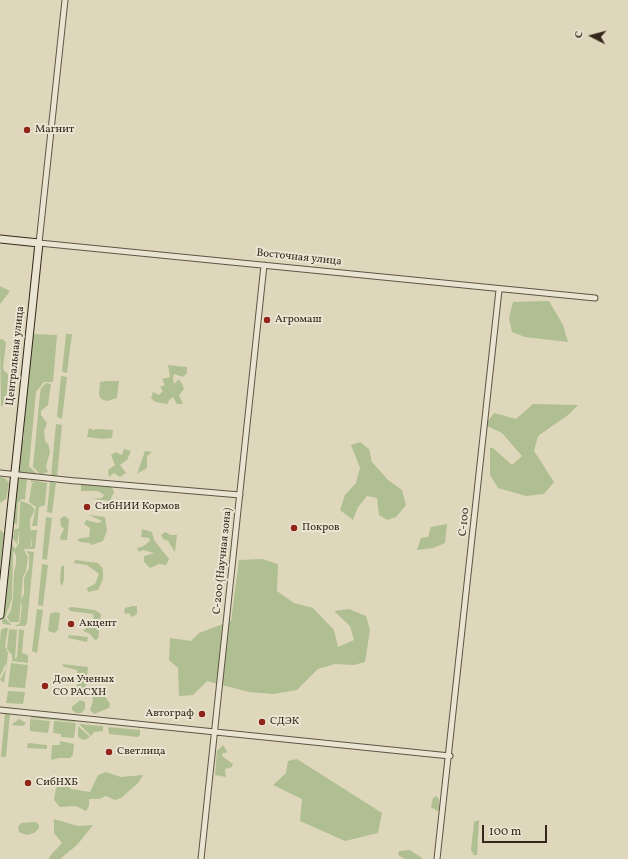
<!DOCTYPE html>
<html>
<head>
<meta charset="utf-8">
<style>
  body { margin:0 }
  #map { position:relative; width:628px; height:859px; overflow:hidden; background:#dfd7bb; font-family:Vollkorn,serif }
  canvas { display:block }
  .north { position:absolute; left:572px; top:16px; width:40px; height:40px; -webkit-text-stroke:3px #eae5d3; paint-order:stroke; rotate:276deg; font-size:11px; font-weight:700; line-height:16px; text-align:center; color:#34281c }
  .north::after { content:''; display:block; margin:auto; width:14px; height:18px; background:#34281c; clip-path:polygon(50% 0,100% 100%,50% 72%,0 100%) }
  .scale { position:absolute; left:482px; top:825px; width:65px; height:18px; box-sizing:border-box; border:2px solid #34281c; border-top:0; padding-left:5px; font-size:12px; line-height:14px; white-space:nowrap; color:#34281c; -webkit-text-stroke:3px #eae5d3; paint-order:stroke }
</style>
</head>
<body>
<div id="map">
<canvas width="628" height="859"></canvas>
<div class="north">С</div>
<div class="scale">100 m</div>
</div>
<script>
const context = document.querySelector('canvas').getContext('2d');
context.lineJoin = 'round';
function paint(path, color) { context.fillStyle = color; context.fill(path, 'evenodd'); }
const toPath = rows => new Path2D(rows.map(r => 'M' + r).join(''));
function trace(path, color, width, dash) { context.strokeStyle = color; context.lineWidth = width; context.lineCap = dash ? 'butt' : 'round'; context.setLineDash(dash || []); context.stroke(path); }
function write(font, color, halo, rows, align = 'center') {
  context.font = font + ' Vollkorn,serif'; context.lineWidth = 4; context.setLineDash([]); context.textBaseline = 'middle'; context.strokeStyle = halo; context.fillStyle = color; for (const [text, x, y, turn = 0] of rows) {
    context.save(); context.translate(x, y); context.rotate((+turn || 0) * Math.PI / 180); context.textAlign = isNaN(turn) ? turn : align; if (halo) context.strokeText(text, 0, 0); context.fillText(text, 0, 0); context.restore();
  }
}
const green = toPath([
  [0,286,10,291,0,304],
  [549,301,563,325,568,342,525,337,512,332,509,318,513,302],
  [33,334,57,335,53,382,44,382,36,392,29,466,37,474,40,474,33,467,40,394,41,388,46,383,51,384,48,405,41,411,41,415,47,423,44,431,45,441,48,444,50,452,46,466,48,472,41,474,49,475,46,476,21,473,18,470,20,449,24,437,23,423],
  [66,334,72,334,67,373,62,372],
  [0,339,4,340,6,343,3,367,4,371,8,374,8,378,6,404,1,406],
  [168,365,187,367,187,373,183,377,174,374,173,378,174,384,179,379,182,384,184,389,179,395,183,404,177,404,173,397,169,400,168,404,155,402,151,398,153,392,159,395,163,391,160,387,165,385,162,379,170,377],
  [61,376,67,377,62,419,57,417],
  [106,381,119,381,117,398,107,401,101,399,99,395,100,382],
  [533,404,578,405,568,415,538,436,534,451,554,482,544,494,526,496,498,488,490,475,490,448,493,448,512,465,522,456,502,433,485,425,494,413,516,419],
  [56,424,62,425,57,477,51,476],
  [89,428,93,430,97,429,113,430,112,438,103,439,87,437],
  [360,442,369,449,372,462,388,480,402,490,406,505,396,517,387,520,379,515,377,498,367,496,358,507,353,520,340,510,345,495,356,483,360,468,351,445],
  [124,449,131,451,127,460,120,465,126,473,120,477,114,473,109,477,108,470,115,465,111,455,116,452,122,455],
  [145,451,152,452,147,456,147,468,137,474],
  [0,477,5,478,9,483,6,499,0,503],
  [21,478,27,479,25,500,22,499,18,503,17,525,13,522,18,479],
  [31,480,47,483,45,505,39,507,37,526,32,526,36,507,29,502,32,483,36,482,31,482],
  [50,482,56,483,52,513,47,512],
  [81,484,112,487,114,492,110,501,92,499,102,498,104,495,98,491,81,491],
  [22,501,31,505,35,510,30,519,31,546,24,550,28,557,26,571,23,577,19,622,10,622,7,617,11,610,13,598,14,572,16,564,16,556,14,551,13,552,12,599,5,618,12,625,3,624,2,621,11,542,15,549,19,543,19,530,17,544,13,538,14,534,14,530,19,528,20,503],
  [89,515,105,517,107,530,103,541,92,545,89,543,80,542,77,539,89,537,90,528,84,524,86,520,98,523,102,521],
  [64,516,69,519,67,540,61,540,60,537,64,529,61,526,60,519],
  [46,517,52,518,47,560,42,559],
  [447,524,445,543,433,548,417,550,421,538,428,537,431,527],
  [142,529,152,532,154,540,169,559,166,565,159,564,150,568,144,562,144,556,154,553,143,550,139,552,137,548,142,547,150,541,149,538,141,537],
  [0,530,4,533,0,568],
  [30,530,37,530,35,549,26,549,32,546],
  [165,532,171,535,177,535,175,552,168,541,163,539,161,535],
  [26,551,34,552,27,623,25,626,15,626,20,623,22,605,20,602,24,594,24,578,29,568,29,555],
  [262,559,278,564,277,591,294,603,313,608,334,630,338,647,354,640,350,626,334,611,349,609,366,616,370,630,365,662,354,665,335,664,318,669,297,690,273,694,249,692,207,681,193,695,179,696,178,668,169,660,170,638,191,641,199,633,231,621,239,560],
  [75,560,98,563,103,569,103,579,98,590,88,592,87,588,95,584,99,574,87,565,74,563],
  [42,564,48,565,43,606,38,605],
  [64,565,64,580,62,586,60,582,61,567],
  [132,606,137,606,137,614,132,617,129,613,126,614,124,612,125,608],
  [72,607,95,610,101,614,98,639,95,640,90,634,83,631,94,621,93,614,70,611,68,608],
  [37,609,43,610,37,653,32,651],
  [55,612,60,613,58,630,54,633,48,631,50,614],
  [4,628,8,628,5,646,8,653,7,659,8,655,4,683,0,680,6,669,6,663,0,676,0,641,1,630],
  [9,629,17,630,15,658,12,660,12,655,7,649],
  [14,629,24,630,22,653,28,655,28,663,11,661,17,657,19,630],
  [69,635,88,637,87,642,68,638],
  [11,663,28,665,25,688,8,687],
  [62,664,88,667,86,687,83,692,78,691,76,679,77,670,64,667],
  [8,691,25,692,23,704,6,703],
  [97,692,103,693,110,704,109,708,94,714,90,710,93,701,92,694],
  [80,700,85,702,85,709,81,713,76,713,72,710,72,707],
  [5,713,10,713,6,757,1,757],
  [31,715,73,719,76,722,31,718],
  [19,719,26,723,23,726,11,725],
  [30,719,50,721,48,733,30,731],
  [54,721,76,723,74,738,61,737,61,734,53,733],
  [79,724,103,726,103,731,94,732,91,736],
  [78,726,90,737,85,740,79,738,78,735],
  [108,727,140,730,140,735,138,737,109,734],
  [60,741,74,744,73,755,70,758,59,758,51,760,52,745,60,745],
  [28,743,47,745,47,749,27,748],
  [223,745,227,751,226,753,223,753,222,756,233,764,232,767,225,769,226,777,215,775,217,751],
  [297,759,382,813,378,833,345,841,300,821,302,799,273,785,286,773,288,761],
  [106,772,121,777,143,775,138,783,121,798,115,800,106,796,99,799,89,799,89,806,86,811,76,806,60,807,54,800,56,788,59,784,62,782,71,789,90,792,98,775],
  [436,796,439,799,439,810,437,811,431,807,433,798],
  [54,819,78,826,93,825,77,845,60,859,50,859,49,857,62,843,54,833],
  [479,820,477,855,474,855,471,850,474,822],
  [36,822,39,825,39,828,34,833,27,835,19,832,18,827,21,823],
  [410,850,422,858,422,859,405,859,398,855,399,851]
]);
const minor = toPath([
  [65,0,39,243,595,298],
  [0,473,75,481],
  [77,481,240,495],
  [0,710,450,756],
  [201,859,264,265],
  [437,859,499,290]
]);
const secondary = toPath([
  [0,239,39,243,0,615]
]);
const markers = [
  [27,130,4,"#8f2418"],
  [267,320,4,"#8f2418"],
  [87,507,4,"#8f2418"],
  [294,528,4,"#8f2418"],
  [71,624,4,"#8f2418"],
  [45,686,4,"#8f2418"],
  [202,714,4,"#8f2418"],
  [262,722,4,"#8f2418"],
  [109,752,4,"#8f2418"],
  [28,783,4,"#8f2418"]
];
const poiNames = [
  ["Магнит",35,130],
  ["Агромаш",275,320],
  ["СибНИИ Кормов",95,507],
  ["Покров",302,528],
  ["Акцепт",79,624],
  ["Дом Ученых",53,680],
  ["СО РАСХН",53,693],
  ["Автограф",194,714,"right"],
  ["СДЭК",270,722],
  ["Светлица",117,752],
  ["СибНХБ",36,783]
];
const streetNames = [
  ["Восточная улица",299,258,6],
  ["Центральная улица",16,356,-84],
  ["С-100",465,522,-84],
  ["С-200 (Научная зона)",223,561,-84]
];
paint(green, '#afbf92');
trace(minor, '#5f5444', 7);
trace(secondary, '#34281c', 9);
trace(minor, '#eae5d3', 5);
trace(secondary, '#eae5d3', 7);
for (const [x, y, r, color] of markers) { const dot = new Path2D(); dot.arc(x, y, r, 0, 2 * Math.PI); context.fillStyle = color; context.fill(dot); trace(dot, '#eae5d3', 1.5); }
write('11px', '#34281c', '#eae5d3', poiNames, 'left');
write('11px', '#34281c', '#eae5d3', streetNames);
</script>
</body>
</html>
